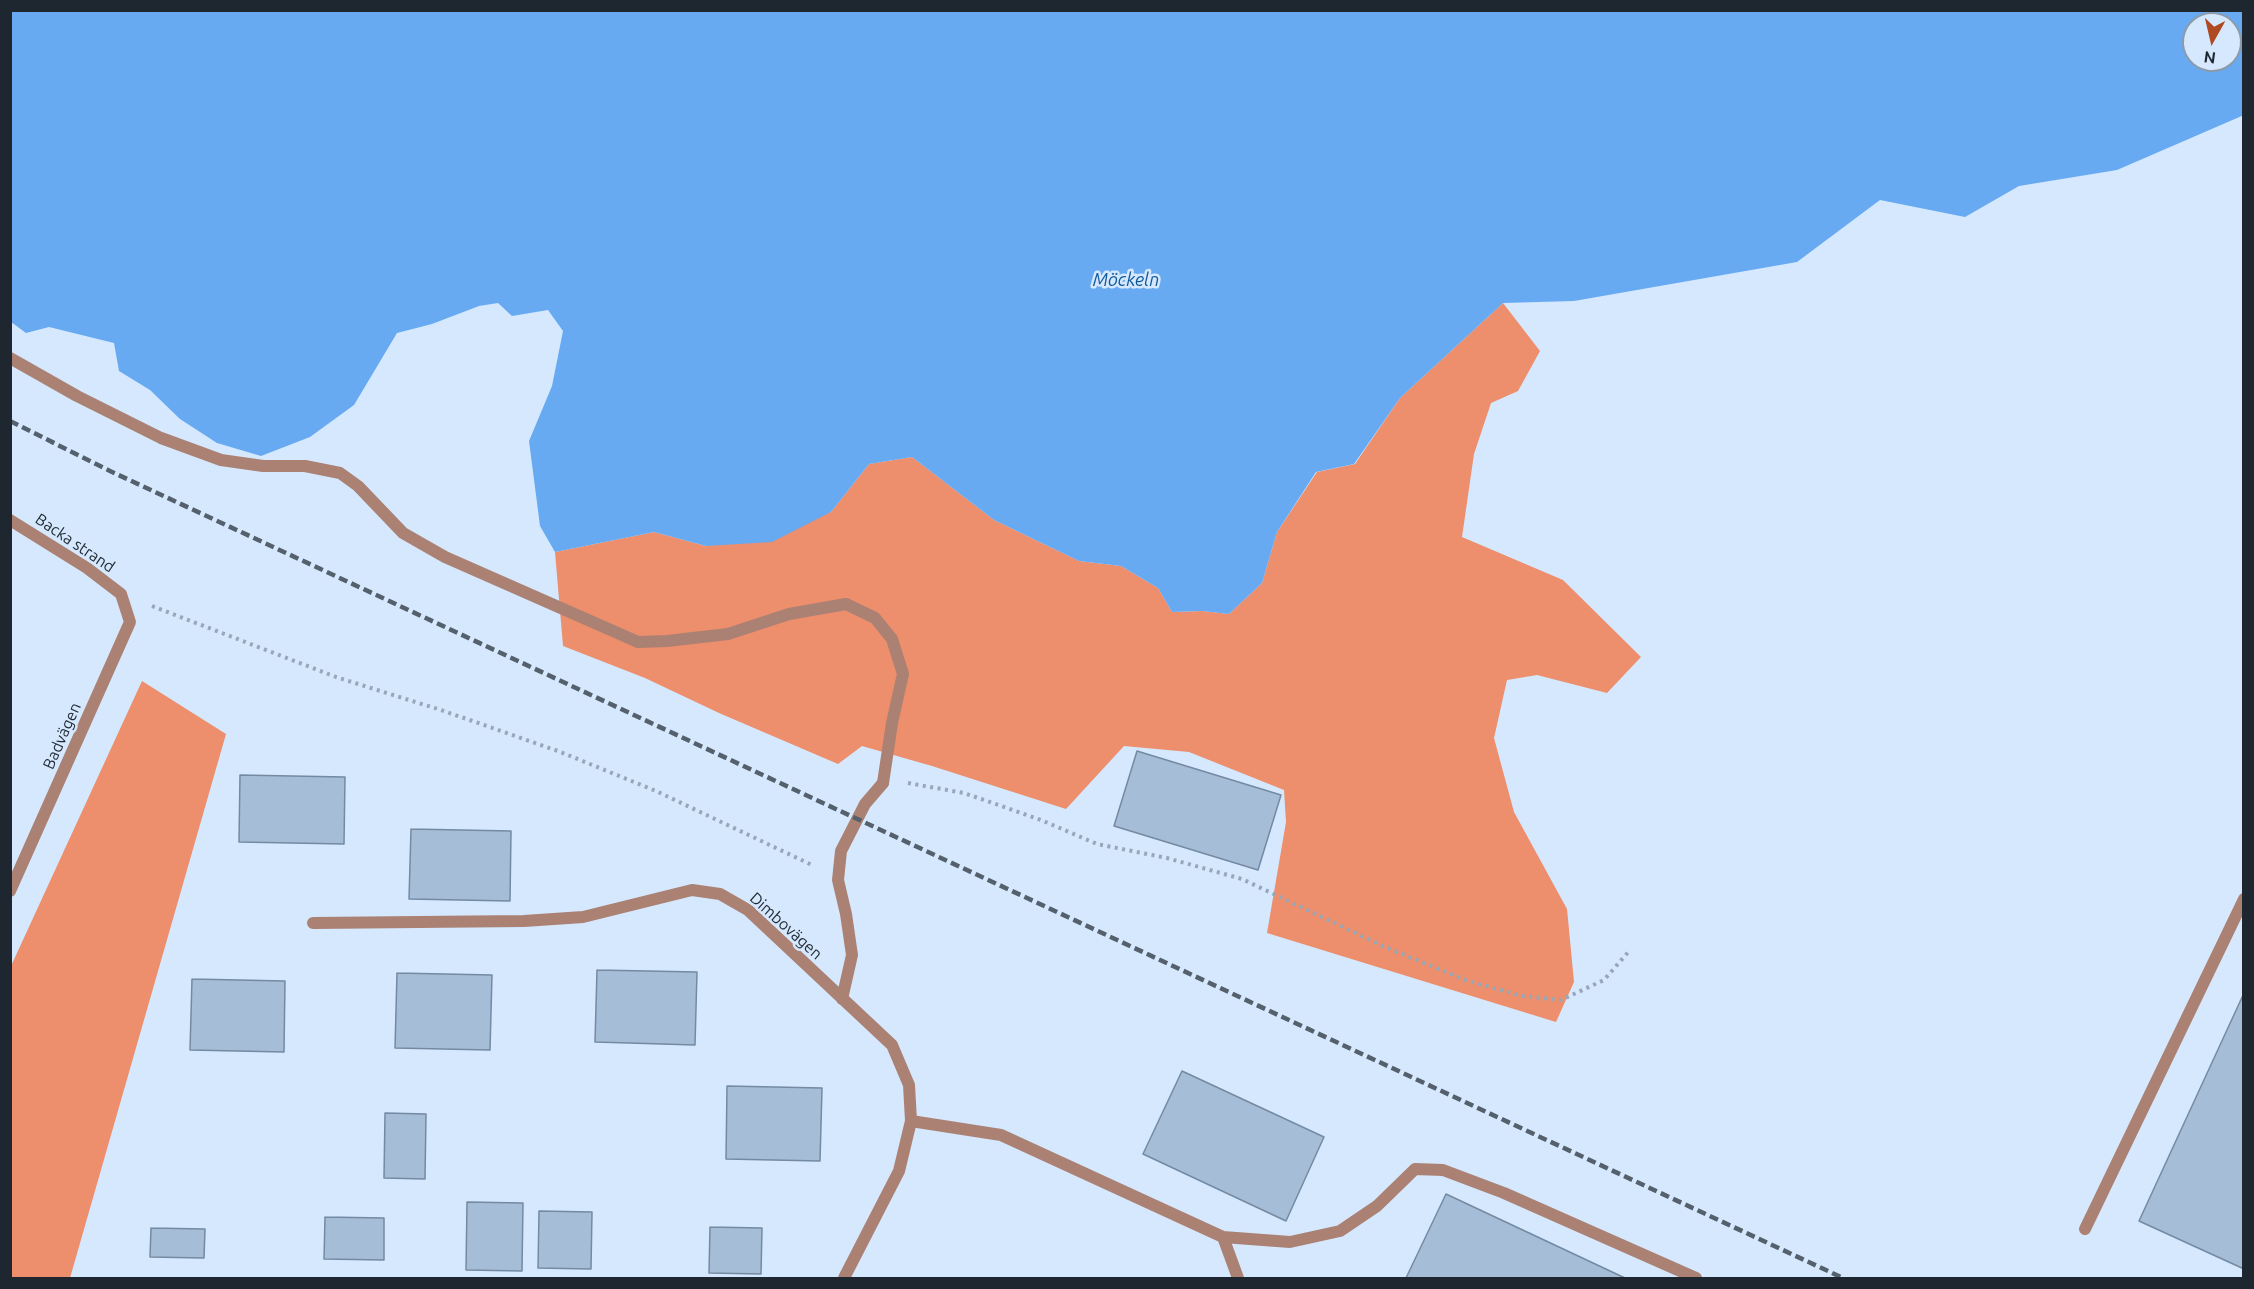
<!DOCTYPE html>
<html>
<head>
<meta charset="utf-8">
<style>
  body { margin:0 }
  #map { position:relative; width:2254px; height:1289px; overflow:hidden; background:#d5e8fe; font-family:Ubuntu,sans-serif }
  canvas { display:block }
  .frame { position:absolute; inset:0; border:12px solid #1e2730; pointer-events:none }
  .north { position:absolute; left:2182px; top:12px; width:60px; height:60px; box-sizing:border-box; background:#d5e8fe; border:2px solid #8c9bac; border-radius:50%; rotate:188deg; font-size:16px; font-weight:700; line-height:24px; text-align:center; color:#1e2730 }
  .north::after { content:''; display:block; margin:auto; width:21px; height:27px; background:#af4921; clip-path:polygon(50% 0,100% 100%,50% 72%,0 100%) }
</style>
</head>
<body>
<div id="map">
<canvas width="2254" height="1289"></canvas>
<div class="frame"></div>
<div class="north">N</div>
</div>
<script>
const context = document.querySelector('canvas').getContext('2d');
context.lineJoin = 'round';
function paint(path, color) { context.fillStyle = color; context.fill(path, 'evenodd'); }
const toPath = rows => new Path2D(rows.map(r => 'M' + r).join(''));
function trace(path, color, width, dash) { context.strokeStyle = color; context.lineWidth = width; context.lineCap = dash ? 'butt' : 'round'; context.setLineDash(dash || []); context.stroke(path); }
function write(font, color, halo, rows, align = 'center') {
  context.font = font + ' Ubuntu,sans-serif'; context.lineWidth = 5; context.setLineDash([]); context.textBaseline = 'middle'; context.strokeStyle = halo; context.fillStyle = color; for (const [text, x, y, turn = 0] of rows) {
    context.save(); context.translate(x, y); context.rotate((+turn || 0) * Math.PI / 180); context.textAlign = isNaN(turn) ? turn : align; if (halo) context.strokeText(text, 0, 0); context.fillText(text, 0, 0); context.restore();
  }
}
const forest = toPath([
  [1503,303,1540,351,1518,391,1491,403,1474,454,1462,537,1563,580,1641,657,1607,693,1537,675,1507,680,1494,738,1514,812,1567,909,1574,982,1556,1022,1267,933,1286,822,1284,790,1189,752,1124,746,1066,809,932,766,862,746,838,764,719,713,645,678,563,646,555,552,654,532,706,546,831,512,869,464,912,457,994,520,1079,561,1121,566,1158,588,1172,612,1202,611,1229,614,1262,583,1277,532,1317,472,1355,464,1400,398],
  [142,681,226,734,70,1278,11,1278,11,966]
]);
const water = toPath([
  [11,10,2243,10,2244,115,2117,170,2019,186,1965,217,1880,200,1797,262,1574,301,1503,303,1400,398,1354,464,1316,472,1277,532,1262,583,1229,614,1202,611,1172,612,1158,588,1121,566,1079,561,994,520,912,457,869,464,831,512,772,542,706,546,654,532,555,552,540,526,529,441,552,386,563,331,548,310,512,316,498,303,479,306,432,324,397,333,354,405,310,437,261,456,217,443,180,419,150,390,119,371,114,343,49,327,26,333,11,322],
  [2194,24,2230,24,2230,60,2194,60]
]);
const building = toPath([
  [1137,751,1281,795,1258,870,1114,826,1137,751],
  [240,775,345,777,344,844,239,842,240,775],
  [411,829,511,831,510,901,409,899,411,829],
  [597,970,697,972,695,1045,595,1042,597,970],
  [397,973,492,975,490,1050,395,1048,397,973],
  [192,979,285,981,284,1052,190,1050,192,979],
  [2244,993,2244,1269,2139,1221,2244,993],
  [1182,1071,1324,1137,1286,1221,1143,1154,1182,1071],
  [727,1086,822,1088,820,1161,726,1159,727,1086],
  [385,1113,426,1114,425,1179,384,1178,385,1113],
  [1446,1194,1625,1278,1406,1278,1446,1194],
  [467,1202,523,1203,522,1271,466,1270,467,1202],
  [539,1211,592,1212,591,1269,538,1268,539,1211],
  [325,1217,384,1218,384,1260,324,1259,325,1217],
  [710,1227,762,1228,761,1274,709,1273,710,1227],
  [151,1228,205,1229,204,1258,150,1257,151,1228]
]);
const path = toPath([
  [152,606,336,677,441,710,558,751,656,791,814,866],
  [908,783,964,793,1041,820,1097,844,1167,858,1242,879,1385,947,1468,981,1522,996,1561,1000,1604,980,1630,950]
]);
const lane = toPath([
  [10,358,77,396,161,438,221,460,263,466,305,466,340,473,358,486,403,533,445,557,638,642,667,641,728,634,789,614,846,604,875,618,892,639,903,674,892,723,883,783],
  [911,1121,1001,1135,1223,1237],
  [2085,1229,2244,899],
  [1238,1278,1223,1237,1290,1242,1340,1231,1377,1206,1415,1169,1443,1170,1504,1193,1696,1278]
]);
const street = toPath([
  [10,520,87,568,121,594,130,622,10,891],
  [313,923,524,921,583,917,692,890,720,894,748,910,892,1045,909,1085,911,1121,899,1171,844,1278],
  [842,999,852,955,846,914,838,880,841,851,865,804,883,783]
]);
const rail = toPath([
  [10,421,110,471,1843,1278]
]);
const streetNames = [
  ["Backa strand",75,543,34],
  ["Badvägen",62,736,-66],
  ["Dimbovägen",786,926,42]
];
const waterNames = [
  ["Möckeln",1126,280]
];
paint(forest, '#ed8e6c');
paint(water, '#67aaf2');
paint(building, '#a5bdd7');
trace(building, '#748aa3', 1.5);
trace(path, '#97a7b8', 4, [3, 4.5]);
trace(lane, '#ab8173', 12);
trace(street, '#ab8173', 12);
trace(rail, '#54606c', 4.5, [9, 4.5]);
write('16px', '#1e2730', '#d5e8fe', streetNames);
write('italic 18px', '#105999', '#d5e8fe', waterNames);
</script>
</body>
</html>
